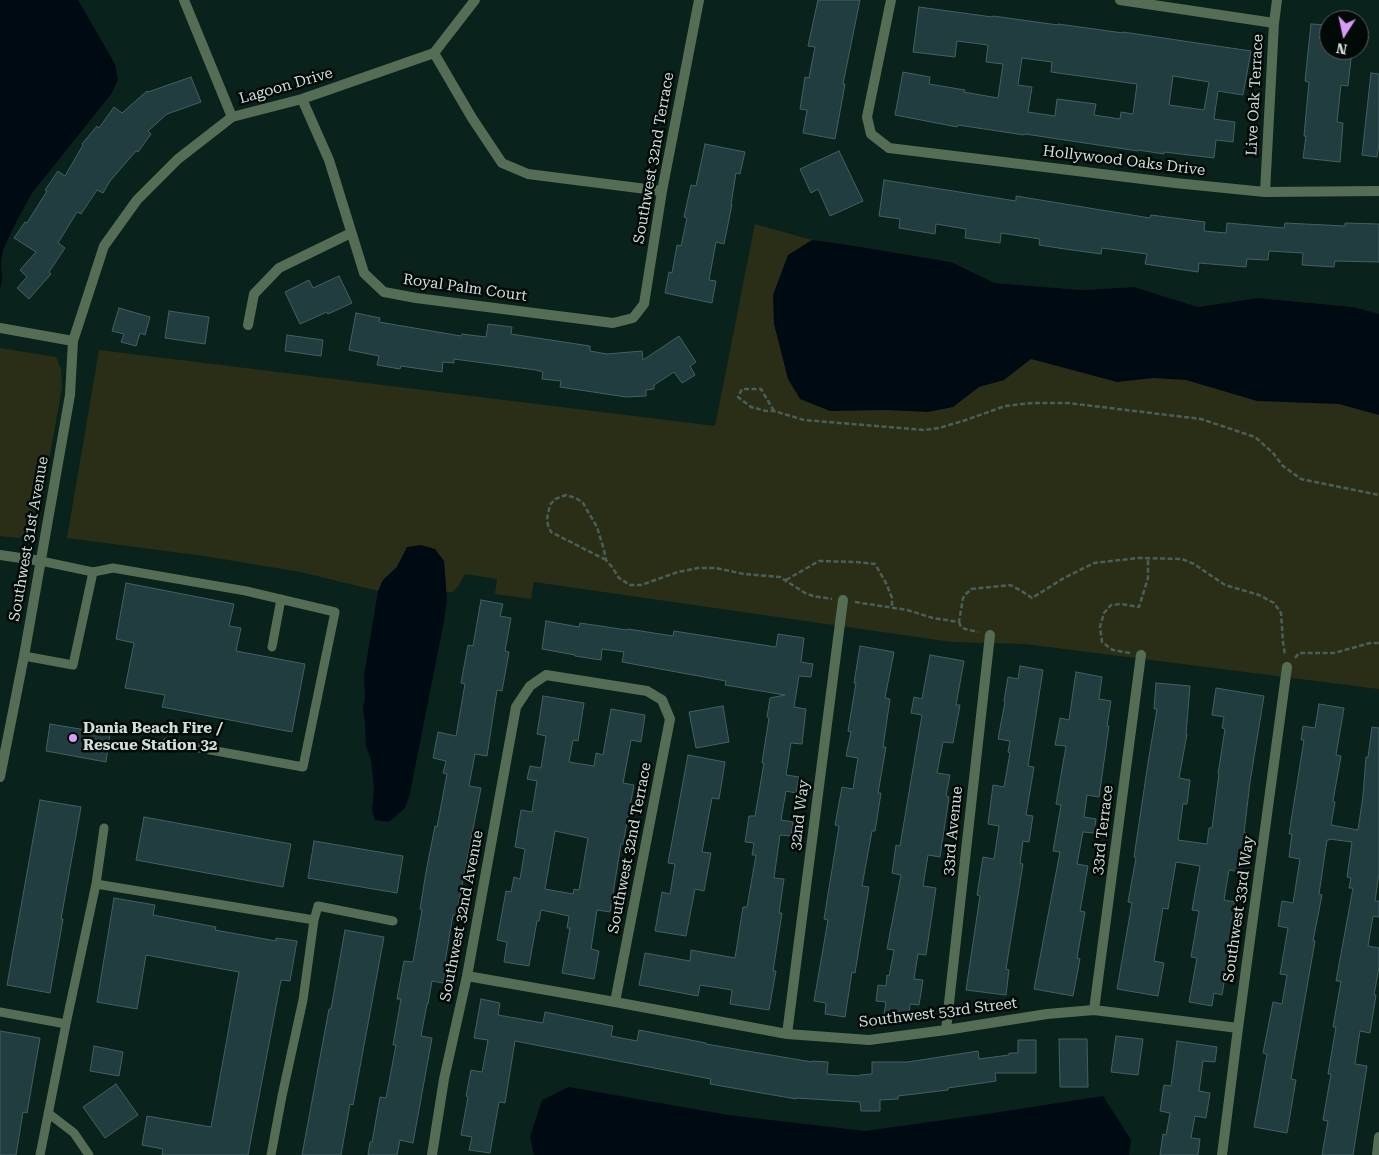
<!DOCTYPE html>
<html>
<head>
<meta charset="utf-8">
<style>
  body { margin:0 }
  #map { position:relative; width:1379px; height:1155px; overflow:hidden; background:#0a221c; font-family:"Roboto Serif",serif }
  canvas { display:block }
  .north { position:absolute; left:1319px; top:10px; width:50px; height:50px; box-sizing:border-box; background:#020a07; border:1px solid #545f5b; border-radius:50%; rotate:190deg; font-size:14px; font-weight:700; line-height:20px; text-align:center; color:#d0ded9 }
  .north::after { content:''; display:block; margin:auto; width:18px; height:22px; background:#db9af6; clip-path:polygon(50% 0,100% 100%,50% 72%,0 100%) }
</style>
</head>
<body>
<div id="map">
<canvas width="1379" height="1155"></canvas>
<div class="north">N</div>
</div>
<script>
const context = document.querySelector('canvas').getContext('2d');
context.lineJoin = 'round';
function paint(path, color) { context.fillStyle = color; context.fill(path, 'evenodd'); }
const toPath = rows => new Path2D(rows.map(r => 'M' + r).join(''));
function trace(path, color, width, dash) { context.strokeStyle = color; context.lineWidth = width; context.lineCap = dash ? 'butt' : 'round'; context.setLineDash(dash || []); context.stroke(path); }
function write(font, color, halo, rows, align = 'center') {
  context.font = font + ' "Roboto Serif",serif'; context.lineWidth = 5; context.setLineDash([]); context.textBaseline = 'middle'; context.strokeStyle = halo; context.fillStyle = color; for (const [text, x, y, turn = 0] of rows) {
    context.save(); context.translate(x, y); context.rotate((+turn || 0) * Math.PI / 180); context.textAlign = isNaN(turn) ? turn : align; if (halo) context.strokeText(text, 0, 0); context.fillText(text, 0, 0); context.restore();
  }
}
const green = toPath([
  [755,224,812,240,849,245,951,262,995,283,1082,290,1134,287,1198,307,1258,298,1354,307,1379,314,1379,689,1025,644,952,642,534,582,531,599,495,594,497,579,465,574,458,587,452,592,446,592,444,561,407,547,397,567,383,580,378,591,301,572,204,556,67,538,99,350,715,426],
  [0,348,56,357,61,369,62,387,39,516,32,530,19,538,0,536]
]);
const water = toPath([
  [0,0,78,0,115,64,118,79,112,93,32,193,15,224,3,250,1,263,2,281,0,288],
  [812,240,849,245,951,262,995,283,1082,290,1134,287,1198,307,1258,298,1354,307,1379,314,1379,415,1339,404,1257,401,1186,380,1153,378,1117,382,1031,359,1004,380,979,387,953,407,928,412,887,410,830,411,800,399,788,379,774,324,773,295,788,255],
  [421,545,435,549,444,561,447,599,444,621,410,793,405,808,389,822,375,820,372,811,374,788,371,760,366,746,365,723,363,709,365,697,364,676,378,591,383,580,397,567,407,547],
  [569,1087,728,1115,865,1131,987,1114,1103,1096,1131,1140,1129,1155,534,1155,530,1137,542,1100]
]);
const building = toPath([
  [818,0,860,0,843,84,845,84,835,139,803,133,807,110,800,109,805,77,809,78,815,47,808,46,818,0],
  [919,7,992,17,993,16,1058,25,1058,24,1123,33,1123,32,1251,51,1243,95,1218,91,1214,119,1235,122,1233,142,1216,140,1214,158,1164,152,1164,154,1138,150,1138,151,1025,134,1024,135,958,125,957,127,895,115,903,72,930,77,929,84,965,90,964,92,998,98,1003,64,986,62,988,45,957,41,955,57,913,52,919,7],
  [1022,58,1052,62,1051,72,1137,84,1133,114,1121,112,1120,119,1094,115,1096,104,1057,99,1055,116,1028,112,1032,87,1018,85,1022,58],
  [1173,76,1209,82,1204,110,1169,105,1173,76],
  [1311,24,1329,25,1329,50,1352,50,1348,86,1341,85,1337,122,1343,123,1340,162,1303,158,1306,136,1304,136,1309,82,1305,81,1311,24],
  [1371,73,1379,74,1379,144,1377,157,1362,155,1371,73],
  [191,77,201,102,167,114,148,131,151,134,138,152,136,151,110,181,103,193,97,190,81,214,77,212,58,243,65,248,49,272,51,274,29,299,17,288,27,277,20,270,36,252,14,238,25,222,27,223,47,191,45,190,58,171,65,176,83,145,82,144,97,126,99,128,114,107,122,113,147,91,148,92,191,77],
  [705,144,745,152,740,174,736,173,731,204,732,204,724,244,716,242,709,280,716,281,712,303,665,293,669,272,672,273,677,245,681,246,687,218,684,217,691,185,696,186,705,144],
  [839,151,863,201,830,216,818,189,811,193,800,169,839,151],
  [884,180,1016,201,1016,196,1150,218,1151,215,1205,222,1204,231,1226,233,1227,223,1284,228,1285,223,1345,226,1345,223,1379,224,1379,262,1335,261,1334,267,1302,265,1303,253,1269,251,1268,260,1247,259,1246,267,1199,263,1198,272,1145,264,1147,254,1102,248,1101,254,1065,249,1039,245,1040,239,1001,233,1000,243,965,238,966,229,936,224,935,234,899,228,900,219,879,216,884,180],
  [339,276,352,303,328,314,327,312,300,324,285,292,309,280,313,288,339,276],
  [119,308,150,317,145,335,140,333,136,346,121,342,124,334,112,331,119,308],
  [169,311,209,317,205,344,165,338,169,311],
  [356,313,380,318,379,322,461,336,462,334,486,337,488,324,512,327,511,334,590,346,590,351,607,354,642,351,643,360,679,336,696,362,690,366,695,375,682,383,674,372,654,385,654,389,646,390,646,396,626,397,560,387,561,381,542,379,543,372,536,370,454,359,454,363,443,362,442,372,401,366,400,369,377,365,379,356,349,350,356,313],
  [287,335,323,340,321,356,285,351,287,335],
  [126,583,234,604,229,626,241,628,236,651,305,664,292,732,162,707,165,695,125,688,134,643,116,639,126,583],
  [481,600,503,604,500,616,511,618,505,651,509,652,502,691,497,690,487,756,475,754,469,786,481,788,456,916,453,915,444,968,446,968,443,983,432,981,428,1004,427,1004,421,1036,432,1038,413,1143,400,1140,397,1155,368,1155,370,1142,372,1142,380,1097,386,1098,396,1045,393,1045,401,999,397,999,404,961,413,962,422,910,420,909,426,872,435,826,437,827,447,774,443,773,446,761,433,758,438,732,456,736,465,684,461,683,468,645,473,646,481,600],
  [546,621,579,627,580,623,627,630,628,629,673,636,674,631,776,647,778,634,804,638,801,662,813,664,811,677,799,676,794,707,806,709,802,744,791,743,786,775,799,777,796,793,786,791,781,820,793,822,791,836,780,835,774,878,784,879,779,913,782,913,773,971,776,971,769,1010,730,1004,732,990,700,985,698,996,639,985,645,953,690,961,691,950,735,958,743,907,747,907,756,855,752,855,754,843,745,842,749,816,755,816,764,763,762,763,769,718,767,717,770,698,785,695,725,685,726,681,622,662,624,652,602,649,601,660,575,656,575,655,542,649,546,621],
  [860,646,894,652,885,698,890,699,883,747,886,747,878,793,881,793,875,831,872,831,862,886,869,887,855,973,852,972,845,1017,825,1014,826,1003,814,1001,828,920,824,919,839,826,835,825,842,787,853,789,858,758,846,756,851,732,848,731,856,683,854,683,860,646],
  [930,655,964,661,956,705,960,705,953,743,943,742,937,773,950,775,946,796,949,797,940,857,928,855,923,886,936,888,926,955,918,954,914,979,923,980,919,1005,910,1004,909,1017,884,1014,886,1002,876,1001,878,985,886,986,887,975,889,976,894,950,887,949,901,875,892,873,896,845,900,846,922,715,911,713,914,697,922,699,930,655],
  [1020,666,1043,670,1028,766,1034,767,1026,815,1033,816,1029,842,1023,841,1020,863,1023,864,1006,969,1009,970,1006,995,966,990,980,896,977,895,983,857,994,859,999,826,988,824,993,785,1004,787,1010,753,1008,752,1010,741,998,739,1005,702,1004,701,1008,677,1018,679,1020,666],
  [1076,672,1102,677,1099,699,1111,701,1107,726,1109,726,1099,797,1087,795,1084,817,1096,819,1094,833,1083,832,1077,864,1088,866,1080,911,1085,912,1077,958,1080,959,1073,996,1034,989,1060,852,1053,851,1061,805,1056,804,1066,746,1055,745,1060,718,1069,720,1076,672],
  [1156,683,1190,686,1186,734,1187,734,1179,778,1190,780,1187,804,1183,804,1178,840,1207,844,1209,828,1212,828,1219,774,1218,774,1225,729,1222,728,1224,717,1212,715,1216,688,1264,696,1250,782,1244,833,1246,833,1240,872,1229,870,1224,900,1235,902,1231,924,1233,924,1225,971,1226,971,1222,995,1214,993,1212,1006,1189,1002,1197,958,1191,957,1199,911,1192,910,1200,866,1176,862,1168,909,1163,908,1154,961,1164,963,1158,996,1117,989,1132,903,1128,902,1136,858,1134,857,1148,763,1157,709,1154,709,1156,683],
  [543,696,584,703,578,741,573,740,569,762,594,766,596,753,603,755,611,709,645,715,641,742,631,740,623,783,634,785,623,844,621,844,610,912,597,910,591,949,599,951,594,979,562,973,570,928,567,928,569,916,541,910,539,921,537,921,529,966,504,962,507,942,497,940,506,891,511,892,514,877,520,879,525,849,515,847,521,810,532,812,537,781,527,779,530,766,541,768,546,736,537,734,543,696],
  [555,831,588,838,579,890,574,889,573,894,545,889,555,831],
  [1319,704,1344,708,1336,755,1341,756,1333,801,1335,802,1331,825,1358,830,1363,796,1366,757,1368,757,1372,727,1379,728,1379,873,1375,901,1379,901,1379,917,1373,916,1368,946,1379,948,1379,967,1374,995,1376,995,1370,1033,1360,1031,1355,1064,1367,1066,1353,1155,1322,1155,1328,1121,1323,1120,1331,1074,1328,1074,1336,1027,1333,1027,1341,981,1336,981,1353,888,1349,888,1351,878,1347,877,1352,842,1329,839,1329,840,1327,840,1319,894,1322,895,1313,941,1315,941,1291,1079,1296,1080,1287,1133,1254,1127,1267,1054,1263,1053,1273,1002,1282,1004,1287,975,1280,974,1288,928,1278,926,1282,901,1293,903,1300,859,1289,857,1292,834,1289,834,1304,740,1301,740,1303,726,1315,728,1319,704],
  [723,706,729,742,696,748,689,712,723,706],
  [50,724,110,734,106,762,46,751,50,724],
  [688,755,725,762,719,799,712,798,702,852,711,853,704,891,695,889,686,936,655,931,662,892,670,894,675,864,668,863,688,755],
  [40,800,81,807,61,919,63,919,50,993,7,985,40,800],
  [144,817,291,844,283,887,136,860,144,817],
  [314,841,403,856,397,893,308,878,314,841],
  [114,898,155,905,153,915,216,927,215,930,276,941,276,938,297,941,290,981,281,980,248,1155,162,1155,163,1149,142,1145,147,1116,211,1127,239,972,146,955,137,1009,97,1002,114,898],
  [345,930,384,937,353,1105,350,1104,341,1155,302,1155,329,1009,331,1009,345,930],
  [481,999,500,1003,498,1015,543,1023,545,1012,613,1026,611,1036,637,1041,639,1030,706,1043,706,1044,812,1062,812,1061,828,1062,827,1074,860,1076,860,1075,872,1074,872,1062,908,1062,978,1051,979,1059,1009,1055,1009,1053,1018,1053,1018,1040,1036,1040,1036,1073,995,1073,996,1081,948,1088,948,1090,898,1096,898,1099,880,1100,880,1111,861,1111,860,1102,796,1098,796,1099,710,1084,711,1079,515,1041,505,1103,499,1102,490,1153,469,1150,472,1137,461,1135,468,1097,466,1096,471,1070,482,1072,488,1040,474,1038,481,999],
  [0,1031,40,1038,27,1113,23,1112,16,1155,0,1155,0,1031],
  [1116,1036,1143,1039,1138,1075,1111,1072,1116,1036],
  [1059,1039,1087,1039,1088,1087,1060,1087,1059,1039],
  [1177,1041,1217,1047,1215,1062,1203,1061,1199,1091,1210,1093,1206,1118,1195,1116,1191,1138,1200,1139,1198,1155,1160,1155,1163,1134,1166,1135,1170,1113,1160,1111,1164,1085,1171,1086,1177,1041],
  [94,1046,123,1052,119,1076,90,1071,94,1046],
  [116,1084,138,1115,105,1138,83,1107,116,1084]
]);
const path = toPath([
  [774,411,761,389,742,389,738,397,751,407,766,411,774,411,804,420,924,430,939,428,966,420,1005,406,1032,403,1068,403,1201,419,1255,437,1273,453,1283,466,1301,479,1379,495],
  [606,560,551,532,548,525,547,519,550,505,555,499,566,495,576,498,583,503,597,527,604,550,606,560,612,567,619,578,630,585,641,585,678,572,698,568,716,568,744,574,780,577,805,593,813,596,832,599],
  [786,580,819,561,856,562,875,564,886,583,892,598,892,608],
  [855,602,907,610,933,618,959,622,963,598,966,594,971,589,1010,585,1020,590,1032,598,1064,578,1094,563,1138,558,1182,559,1194,564,1225,585,1259,595,1274,603,1281,613,1283,642,1285,655],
  [959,622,961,627,965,629,978,632],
  [1130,653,1113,650,1102,642,1100,627,1104,613,1111,605,1121,604,1139,607,1148,578,1148,559],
  [1295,658,1299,653,1334,653,1370,643,1379,643]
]);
const lane = toPath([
  [41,561,93,572,113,568,246,591,335,612,303,767,167,742],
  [272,647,281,599],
  [24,656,73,665,93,572],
  [104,828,96,884,314,920],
  [0,1012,66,1024,40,1155],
  [66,1024,96,884],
  [48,1113,74,1133,89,1155],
  [271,1155,282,1096,303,1000,314,920,318,906,393,921]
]);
const street = toPath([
  [184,0,232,117],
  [891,0,867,117,871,134,889,148,1175,183,1265,192,1379,191],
  [1120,0,1274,23],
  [434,53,472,118,502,163,528,174,662,191],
  [302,99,329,160,364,273,384,292,416,298,613,323,633,318,644,304,662,191,699,0],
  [1265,192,1274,23,1277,0],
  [248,325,254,294,279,268,351,233],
  [0,328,73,341],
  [0,555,41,561],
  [0,777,24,656,70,395,73,341,104,246,137,200,178,159,232,117,302,99,434,53,475,0],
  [467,976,615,1002,787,1034,869,1040,946,1030,1047,1014,1094,1010,1238,1028],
  [1094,1010,1141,655],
  [946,1030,990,635],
  [787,1034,843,600],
  [432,1155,444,1079,467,976,516,707,530,686,546,675,647,691,662,700,670,719,615,1002],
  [1222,1155,1238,1028,1287,667],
  [1377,1155,1379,1137]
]);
const markers = [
  [73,738,5,"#db9af6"]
];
const streetNames = [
  ["Lagoon Drive",286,86,-16],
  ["Live Oak Terrace",1255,95,-87],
  ["Southwest 32nd Terrace",654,158,-80],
  ["Hollywood Oaks Drive",1124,161,7],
  ["Royal Palm Court",465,288,8],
  ["Southwest 31st Avenue",29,539,-80],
  ["32nd Way",800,815,-83],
  ["33rd Terrace",1103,830,-83],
  ["33rd Avenue",953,831,-84],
  ["Southwest 32nd Terrace",630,848,-79],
  ["Southwest 33rd Way",1239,909,-82],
  ["Southwest 32nd Avenue",462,916,-79],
  ["Southwest 53rd Street",938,1013,-7]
];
const poiNames = [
  ["Dania Beach Fire /",83,729],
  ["Rescue Station 32",83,746]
];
paint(green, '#2b2e17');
paint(water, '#000a13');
paint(building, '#213d3f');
trace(building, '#446062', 1);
trace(path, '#4a5f59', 2.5, [5, 2.5]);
trace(lane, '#556d55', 9);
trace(street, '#556d55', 10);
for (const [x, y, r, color] of markers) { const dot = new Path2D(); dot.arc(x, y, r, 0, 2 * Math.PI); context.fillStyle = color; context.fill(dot); trace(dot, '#020a07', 2); }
write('15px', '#d0ded9', '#020a07', streetNames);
write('bold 15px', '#d0ded9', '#020a07', poiNames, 'left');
</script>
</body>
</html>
